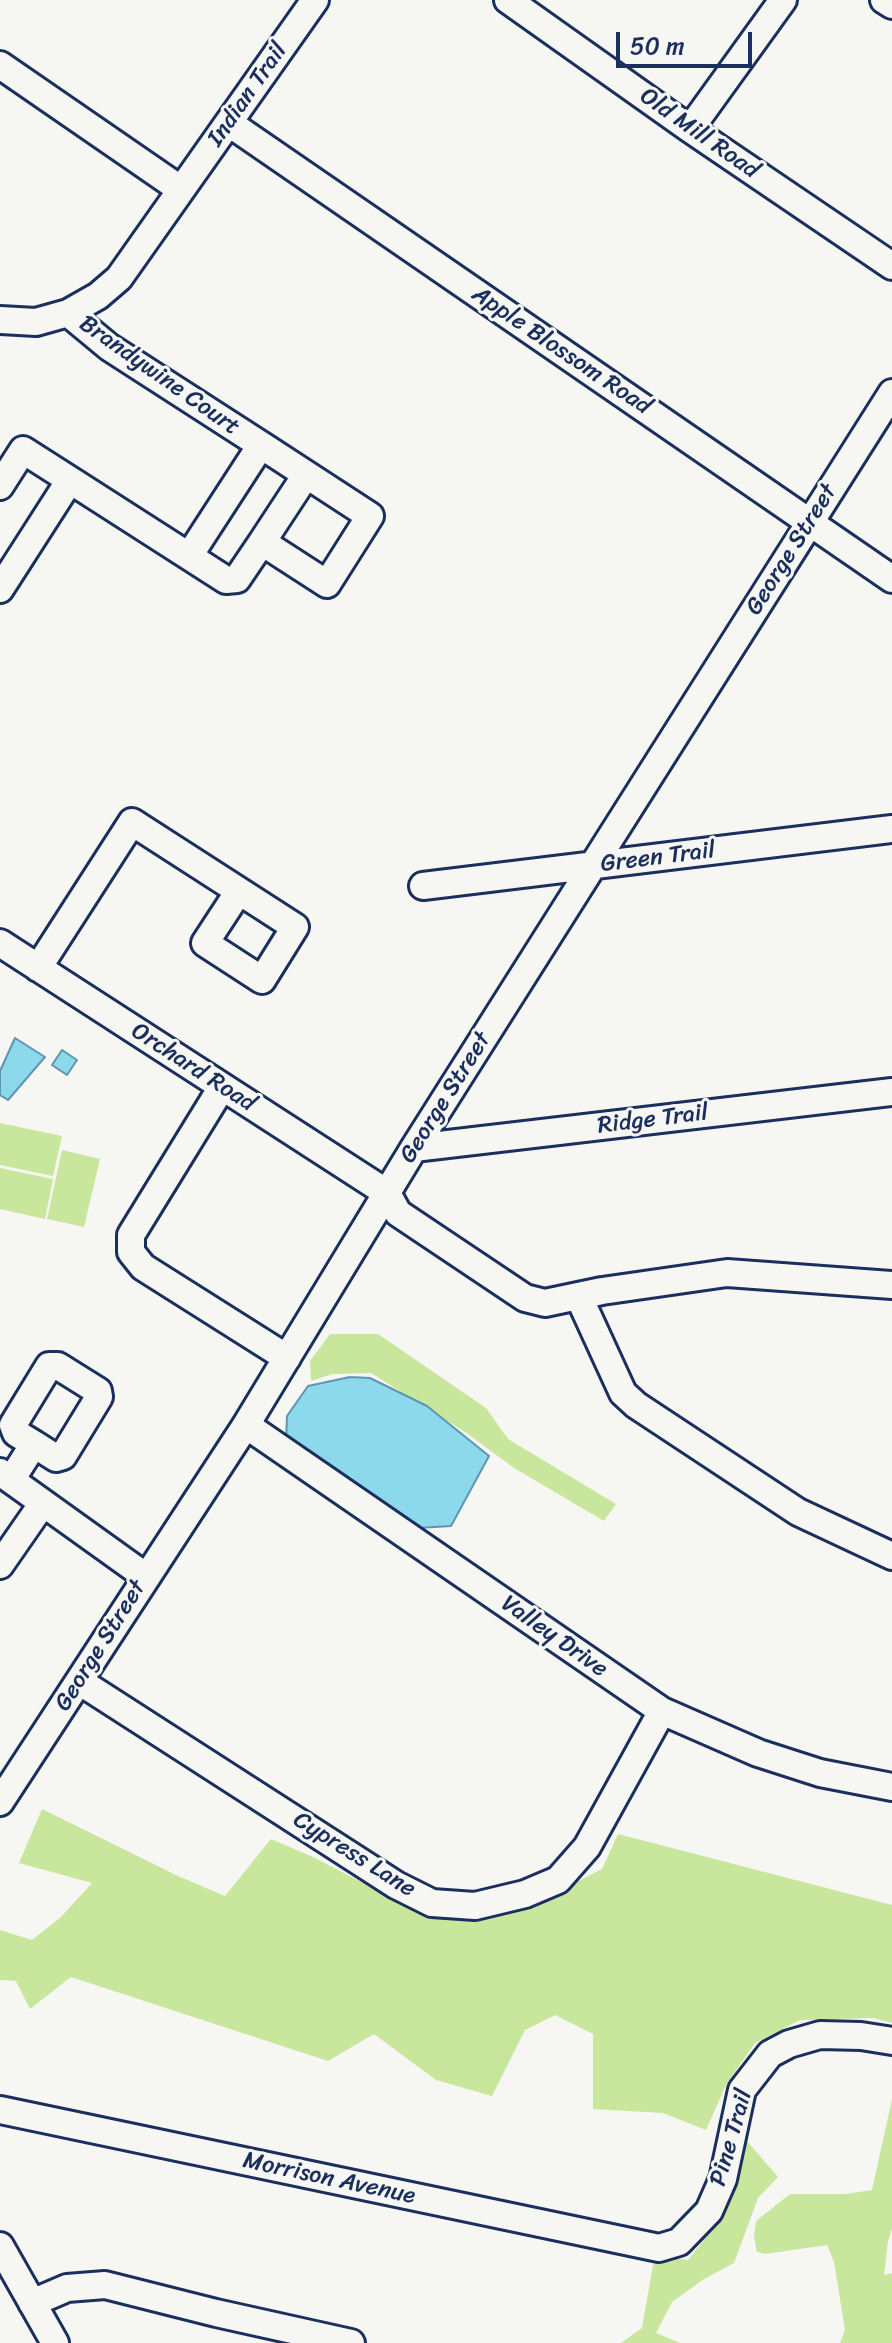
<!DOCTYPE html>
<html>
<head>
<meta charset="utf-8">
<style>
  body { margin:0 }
  #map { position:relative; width:892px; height:2343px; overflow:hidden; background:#f6f6f2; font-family:Sriracha,sans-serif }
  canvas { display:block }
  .scale { position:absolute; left:616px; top:32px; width:136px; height:36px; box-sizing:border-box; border:4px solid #1b2f5e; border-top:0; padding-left:10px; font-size:24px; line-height:28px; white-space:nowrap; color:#1b2f5e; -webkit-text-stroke:6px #f6f6f2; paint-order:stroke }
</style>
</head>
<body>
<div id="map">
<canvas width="892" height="2343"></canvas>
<div class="scale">50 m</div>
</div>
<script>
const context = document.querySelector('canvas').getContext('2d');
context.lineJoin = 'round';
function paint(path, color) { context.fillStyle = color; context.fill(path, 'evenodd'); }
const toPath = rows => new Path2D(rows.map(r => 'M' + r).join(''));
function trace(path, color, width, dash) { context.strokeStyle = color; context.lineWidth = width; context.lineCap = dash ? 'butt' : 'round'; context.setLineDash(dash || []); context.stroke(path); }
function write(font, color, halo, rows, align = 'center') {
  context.font = font + ' Sriracha,sans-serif'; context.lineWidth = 6; context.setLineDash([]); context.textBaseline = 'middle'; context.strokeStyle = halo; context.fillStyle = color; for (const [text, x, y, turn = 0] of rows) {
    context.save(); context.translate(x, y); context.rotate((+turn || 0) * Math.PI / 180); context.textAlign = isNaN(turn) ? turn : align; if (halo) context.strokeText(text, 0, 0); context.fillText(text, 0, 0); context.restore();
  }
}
const green = toPath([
  [0,1123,62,1136,53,1176,0,1165],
  [62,1150,100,1159,84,1227,47,1219],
  [0,1168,53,1179,45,1219,0,1209],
  [330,1334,378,1334,486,1408,508,1439,616,1504,604,1521,514,1468,465,1432,371,1373,333,1374,311,1381,310,1361],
  [42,1809,178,1876,225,1896,271,1839,313,1857,429,1917,476,1922,530,1906,602,1869,618,1834,892,1905,892,2023,874,2018,800,2020,755,2043,726,2085,706,2130,663,2113,593,2109,593,2034,555,2015,525,2030,492,2096,436,2080,374,2034,328,2061,71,1977,30,2009,16,1981,0,1980,0,1930,32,1940,61,1917,92,1883,19,1863],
  [892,2099,892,2229,888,2241,884,2275,892,2273,892,2343,840,2343,845,2330,834,2262,827,2245,765,2254,757,2252,754,2237,756,2221,790,2194,846,2194,872,2190],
  [747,2141,778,2177,758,2198,734,2263,704,2279,672,2302,656,2333,680,2343,621,2343,642,2328,653,2265,665,2257,688,2260,710,2232,737,2173]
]);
const water = toPath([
  [15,1038,45,1057,8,1100,0,1095,0,1071,15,1038],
  [62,1050,77,1060,67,1075,52,1065,62,1050],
  [350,1377,370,1378,427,1406,489,1456,451,1526,418,1528,286,1443,287,1416,308,1386,350,1377]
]);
const minor = toPath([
  [508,0,690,129,892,266],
  [884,0,892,5],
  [0,65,180,189],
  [229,123,892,579],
  [690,129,783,0],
  [68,313,109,347,261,445,189,556],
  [0,320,36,322,68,313,98,296,119,278,315,0],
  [0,486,23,450,70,480],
  [262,542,306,475],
  [0,589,70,480,226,580,237,579,262,542,327,584,370,516,261,445],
  [423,886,892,829],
  [0,943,387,1193,398,1213,525,1298,545,1303,602,1291,727,1273,892,1285],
  [38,968,132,822,295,927,262,980,205,943,239,891],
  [222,1087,131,1235,131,1252,143,1267,287,1358],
  [414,1148,892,1092],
  [579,1297,623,1393,636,1405,798,1512,892,1556],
  [246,1425,662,1711,758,1753,820,1773,892,1787],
  [0,1472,145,1576],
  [11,1480,34,1444,16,1433,13,1425,49,1366,58,1366,98,1391,99,1397,63,1456,56,1458,34,1444],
  [0,1565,43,1503],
  [79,1681,396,1885,432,1903,475,1906,525,1894,558,1880,587,1847,662,1711],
  [0,1802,246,1425,414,1148,892,393],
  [0,2110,659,2248,679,2242,709,2211,723,2179,742,2090,770,2054,789,2044,820,2035,861,2036,892,2041],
  [0,2246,55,2343],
  [32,2303,67,2288,105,2285,216,2313,351,2343]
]);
const streetNames = [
  ["Indian Trail",248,95,-55],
  ["Old Mill Road",699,134,35],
  ["Apple Blossom Road",561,351,34],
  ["Brandywine Court",159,376,35],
  ["George Street",792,550,-58],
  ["Green Trail",658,858,-7],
  ["Orchard Road",193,1068,33],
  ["George Street",446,1098,-58],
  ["Ridge Trail",653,1120,-7],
  ["Valley Drive",554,1637,35],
  ["George Street",101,1646,-58],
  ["Cypress Lane",354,1855,32],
  ["Pine Trail",732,2138,-74],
  ["Morrison Avenue",329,2179,12]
];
paint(green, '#c9e69d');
paint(water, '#8cd9eb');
trace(water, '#5f95b3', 2);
trace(minor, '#1b2f5e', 32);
trace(minor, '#f6f6f2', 26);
write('24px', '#1b2f5e', '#f6f6f2', streetNames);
</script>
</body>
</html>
